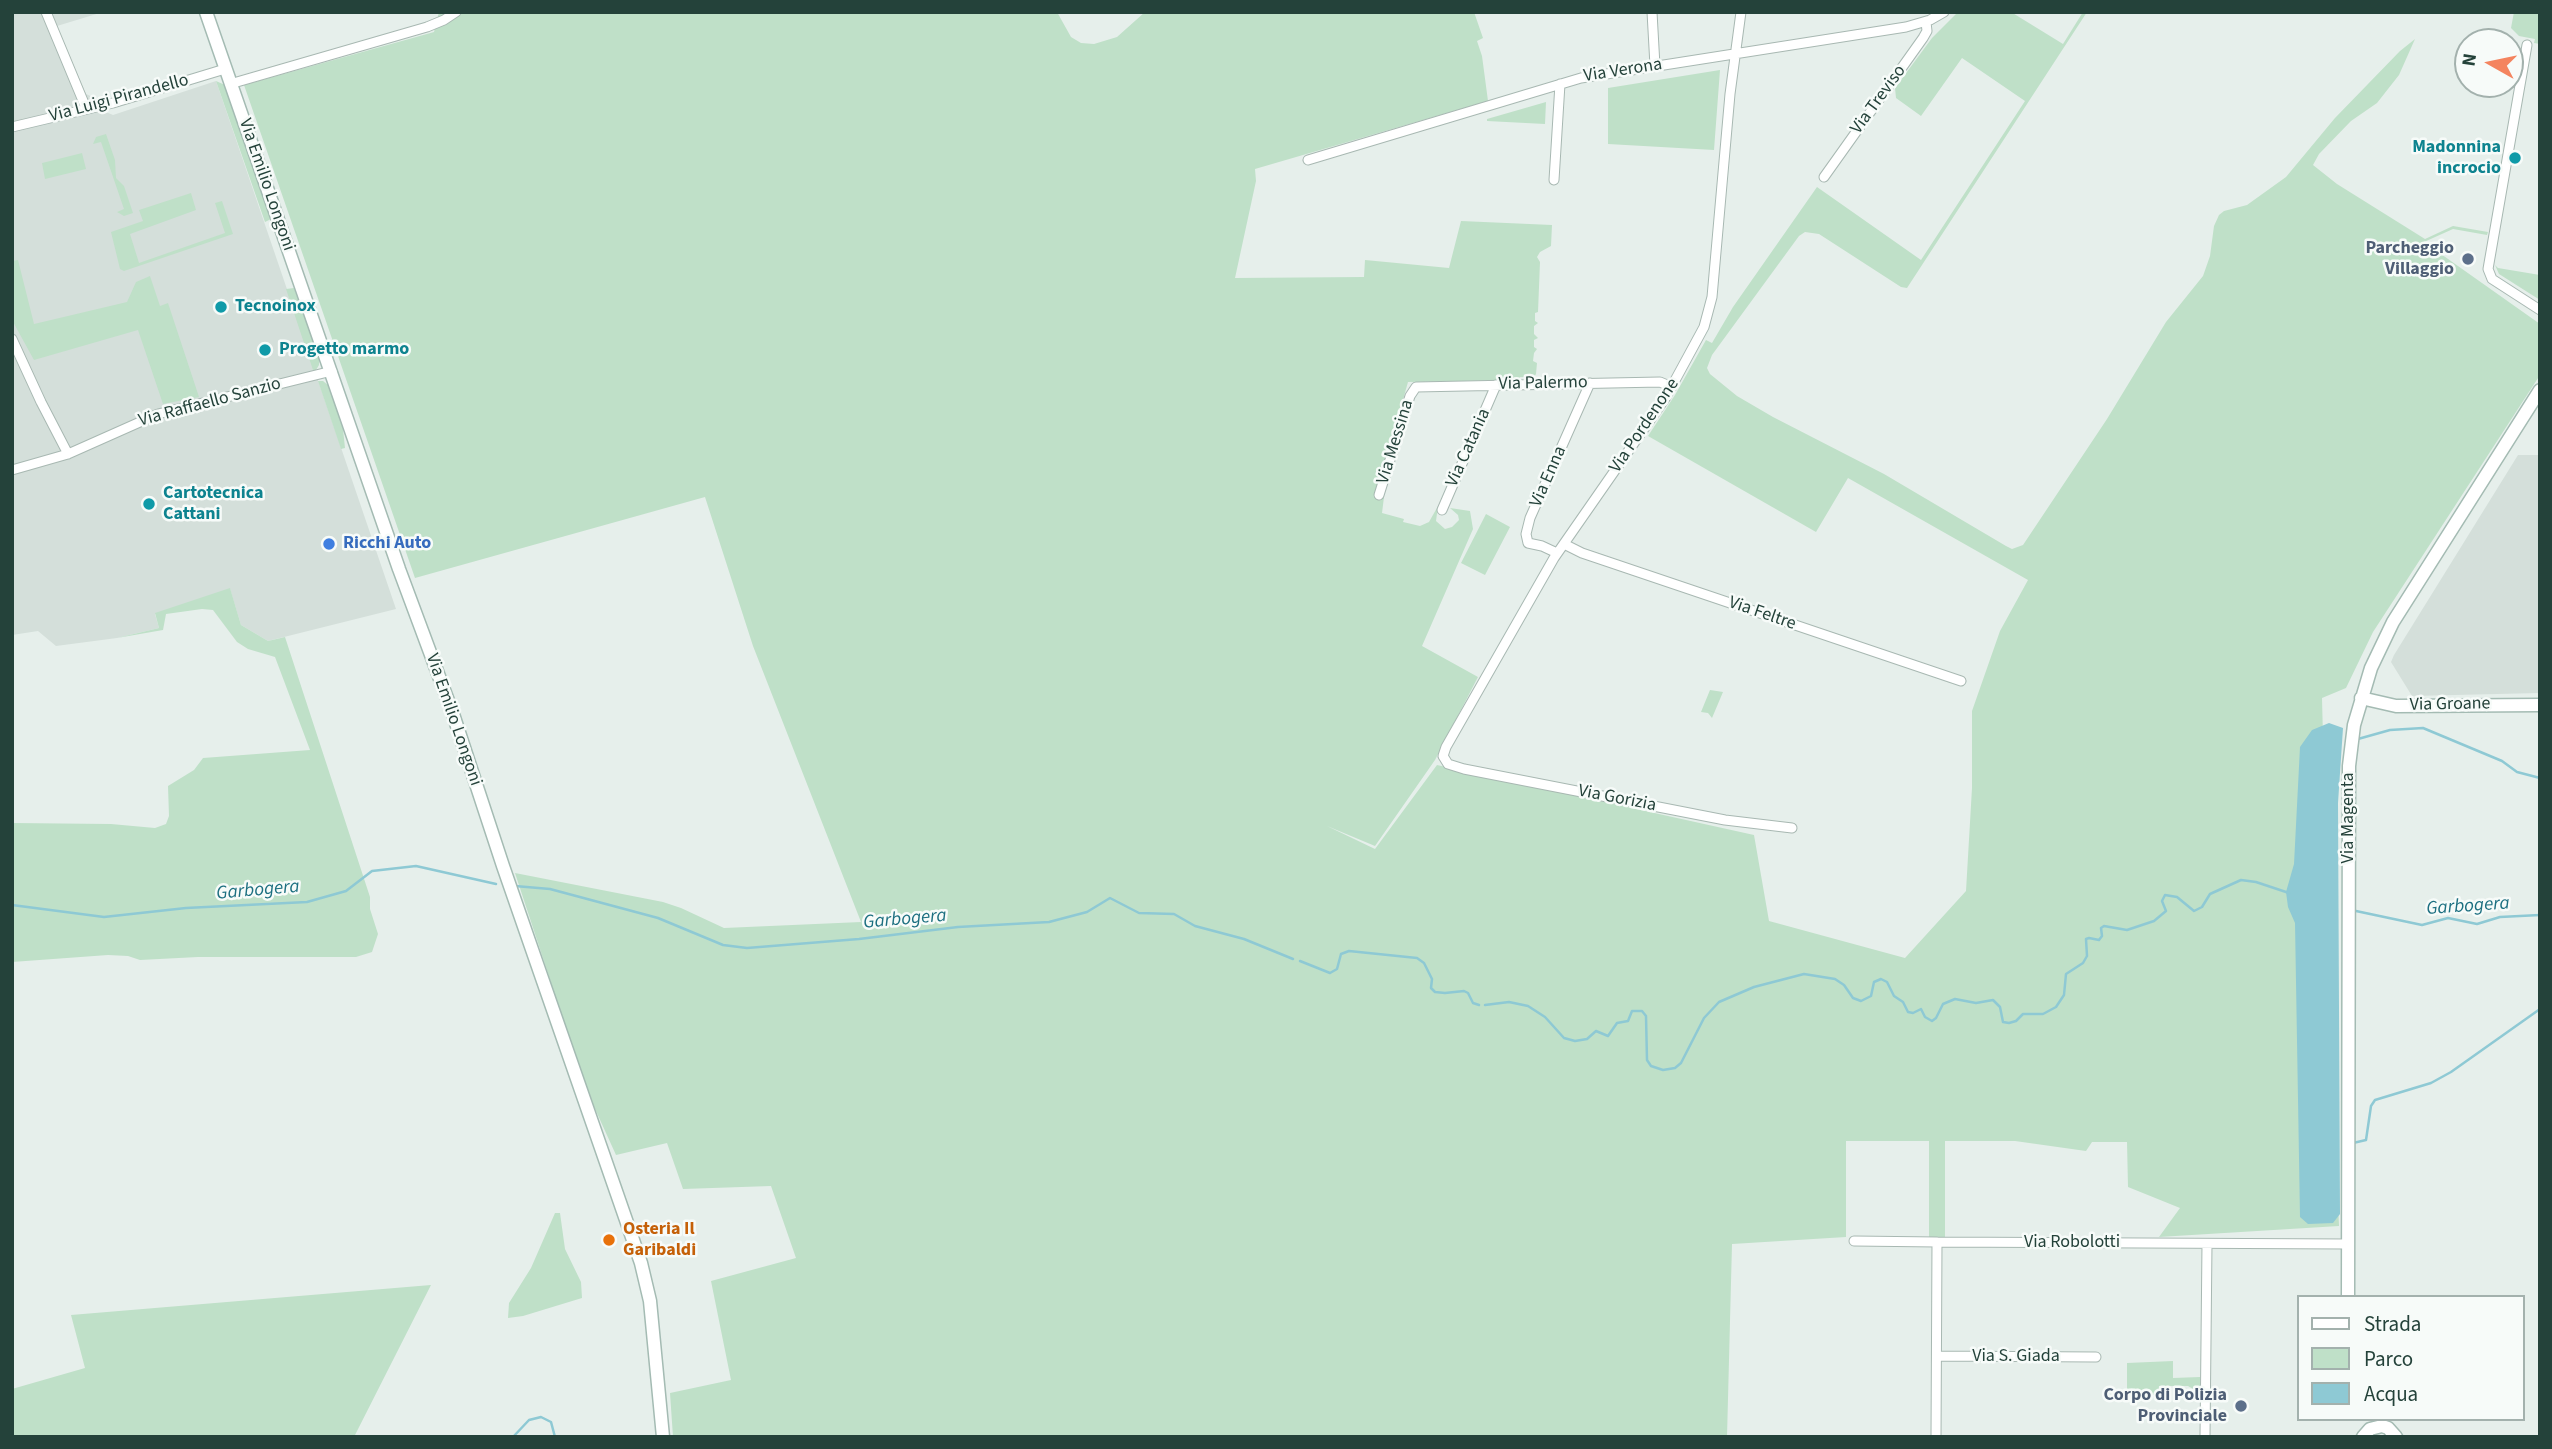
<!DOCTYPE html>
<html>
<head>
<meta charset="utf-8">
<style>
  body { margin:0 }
  #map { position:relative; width:2552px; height:1449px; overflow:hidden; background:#e6efeb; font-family:"Source Sans 3",sans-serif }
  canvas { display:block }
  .frame { position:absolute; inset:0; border:14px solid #24423a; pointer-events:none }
  .legend { position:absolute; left:2297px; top:1295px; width:228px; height:126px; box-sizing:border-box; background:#f7fbf9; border:2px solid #a3b1ad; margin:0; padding:9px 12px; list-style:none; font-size:21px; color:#24423a }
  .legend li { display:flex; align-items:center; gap:14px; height:35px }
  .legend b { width:35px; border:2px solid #a3b1ad }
  .north { position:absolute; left:2454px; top:28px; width:70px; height:70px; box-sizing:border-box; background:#f7fbf9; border:2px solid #a3b1ad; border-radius:50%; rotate:279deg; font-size:19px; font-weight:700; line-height:28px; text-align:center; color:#24423a }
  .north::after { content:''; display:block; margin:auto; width:24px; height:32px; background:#f4845f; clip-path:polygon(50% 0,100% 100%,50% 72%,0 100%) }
</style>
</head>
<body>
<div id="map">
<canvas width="2552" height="1449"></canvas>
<div class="frame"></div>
<ul class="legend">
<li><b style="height:9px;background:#fff"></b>Strada</li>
<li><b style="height:19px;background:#bfe0c8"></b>Parco</li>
<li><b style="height:19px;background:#8ec9d4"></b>Acqua</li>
</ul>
<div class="north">N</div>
</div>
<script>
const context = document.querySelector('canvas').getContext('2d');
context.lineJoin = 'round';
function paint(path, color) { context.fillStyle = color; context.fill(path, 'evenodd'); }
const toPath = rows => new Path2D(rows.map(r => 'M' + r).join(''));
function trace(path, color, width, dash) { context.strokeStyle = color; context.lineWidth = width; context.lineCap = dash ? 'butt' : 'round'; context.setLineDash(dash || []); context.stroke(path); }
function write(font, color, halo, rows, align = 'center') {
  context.font = font + ' "Source Sans 3",sans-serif'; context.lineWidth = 5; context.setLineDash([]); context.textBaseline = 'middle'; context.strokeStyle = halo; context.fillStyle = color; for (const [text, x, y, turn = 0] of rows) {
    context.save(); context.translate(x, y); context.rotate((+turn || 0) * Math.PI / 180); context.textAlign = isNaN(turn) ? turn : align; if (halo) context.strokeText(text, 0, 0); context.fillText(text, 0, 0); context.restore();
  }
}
const built = toPath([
  [12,12,103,12,57,26,86,94,95,98,102,97,106,112,113,115,216,81,396,609,268,641,241,625,230,589,155,614,159,628,117,638,56,646,38,631,12,635],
  [2518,455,2540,455,2540,693,2412,696,2391,662,2394,655]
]);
const green = toPath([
  [439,12,1057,12,1071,37,1081,43,1094,44,1117,37,1145,12,1474,12,1483,38,1477,41,1482,56,1488,101,1255,169,1256,181,1235,278,1364,277,1365,260,1449,268,1461,221,1552,225,1551,246,1540,252,1537,257,1540,262,1538,312,1535,313,1535,321,1538,323,1534,326,1534,334,1538,338,1534,340,1534,347,1537,349,1534,353,1533,361,1537,363,1536,374,1534,377,1520,377,1519,380,1408,382,1377,492,1381,499,1384,497,1382,513,1404,519,1403,522,1420,526,1429,522,1438,506,1436,521,1445,529,1452,527,1459,520,1458,515,1450,508,1470,511,1473,529,1422,646,1478,677,1435,760,1375,846,1327,826,1375,849,1437,765,1754,835,1769,921,1905,958,1966,891,1972,788,1972,711,2000,631,2028,580,1848,478,1816,532,1648,436,1675,395,1706,340,1712,343,1733,307,1817,187,1921,260,2025,101,1962,58,1921,116,1896,98,1895,88,1932,38,1958,12,2011,12,2063,44,2083,12,2087,12,1907,288,1901,287,1819,234,1805,232,1799,236,1712,355,1707,368,1710,374,1737,396,1773,417,1884,474,2006,546,2012,549,2023,545,2107,419,2166,322,2203,276,2210,256,2214,226,2219,215,2224,211,2247,205,2286,177,2335,118,2400,51,2415,39,2399,75,2377,103,2351,121,2319,154,2313,165,2337,184,2425,239,2453,226,2488,232,2487,235,2453,229,2424,242,2540,324,2540,375,2373,632,2346,688,2322,698,2329,974,2339,1226,2159,1237,2180,1208,2128,1187,2127,1142,2092,1142,2086,1151,2015,1141,1945,1141,1945,1237,1929,1237,1929,1141,1846,1141,1846,1237,1732,1244,1727,1437,673,1437,670,1393,731,1380,711,1281,796,1258,771,1186,683,1189,667,1143,616,1155,586,1089,515,873,663,902,681,908,724,928,861,922,753,646,705,497,415,578,244,85,434,32],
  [2514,12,2540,12,2540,44,2534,43,2535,39,2519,36,2511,28],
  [1720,70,1714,150,1608,144,1608,88],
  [216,81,225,85,271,219,265,222],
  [1546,102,1545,124,1487,121,1487,119],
  [106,134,115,160,116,178,124,186,133,213,124,216,117,212,124,209,101,142,93,144,96,137],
  [82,153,86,169,45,179,42,163],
  [191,193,196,210,130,234,139,263,225,233,215,203,222,201,233,234,124,271,120,269,111,232,143,221,139,210],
  [18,260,34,324,127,302,136,282,150,276,160,306,168,303,199,397,163,404,138,330,34,360,12,320,12,261],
  [2495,265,2498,268,2540,275,2540,300,2499,274],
  [294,288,319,357,319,365,316,370,313,370,286,289],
  [318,381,323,381,328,385,343,429,345,448,341,449],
  [1486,514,1510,527,1485,575,1461,563],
  [230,588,241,625,268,641,285,637,370,897,370,909,378,934,372,952,356,957,198,957,140,960,128,956,108,955,12,962,12,823,111,824,155,828,166,824,169,816,168,786,194,770,203,758,310,750,275,657,248,649,237,642,213,610,202,609,166,614,163,630,117,638,159,628,155,613],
  [1710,690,1723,692,1712,718,1708,713,1701,712],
  [555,1213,560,1213,565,1249,581,1282,582,1298,523,1316,508,1318,509,1303,531,1268],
  [431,1285,354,1437,12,1437,12,1389,85,1368,71,1315],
  [2173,1361,2173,1378,2200,1377,2200,1393,2188,1386,2159,1386,2158,1395,2127,1395,2127,1363]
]);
const water = toPath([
  [2329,723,2343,728,2338,803,2340,1214,2333,1223,2308,1224,2300,1217,2295,923,2288,907,2286,892,2294,864,2300,747,2312,730]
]);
const stream = toPath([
  [2358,739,2390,730,2423,728,2502,761,2517,772,2540,778],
  [515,886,550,889,658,918,723,945,747,948,859,939,958,927,1049,922,1087,912,1110,898,1139,913,1174,914,1195,926,1244,939,1293,959],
  [12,905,104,917,186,908,307,902,346,891,372,871,416,866,496,884],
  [2356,911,2422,925,2448,918,2477,924,2500,917,2540,915],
  [1300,961,1330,973,1337,969,1341,954,1349,951,1417,958,1424,963,1432,979,1431,988,1435,992,1445,993,1464,991,1468,993,1473,1003,1479,1005],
  [1485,1005,1509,1002,1528,1006,1545,1017,1564,1038,1575,1041,1587,1039,1596,1031,1608,1036,1617,1023,1628,1021,1632,1011,1642,1011,1646,1016,1647,1060,1651,1066,1663,1070,1675,1068,1681,1063,1704,1018,1719,1002,1754,987,1804,974,1835,979,1844,985,1853,998,1861,1001,1871,996,1874,982,1881,979,1887,982,1894,996,1903,1002,1908,1012,1913,1013,1921,1009,1925,1017,1932,1021,1936,1018,1943,1004,1955,999,1976,1003,1993,1000,2000,1007,2003,1022,2009,1023,2016,1021,2023,1014,2043,1014,2056,1007,2064,995,2066,974,2083,963,2087,956,2086,939,2089,938,2099,940,2102,936,2101,928,2104,926,2127,930,2154,921,2166,911,2162,901,2165,895,2177,897,2194,911,2202,907,2210,894,2241,880,2256,882,2289,893],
  [2353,1143,2366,1140,2371,1106,2375,1100,2431,1083,2451,1072,2540,1009],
  [513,1437,529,1420,541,1417,551,1422,555,1437]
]);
const street = toPath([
  [46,12,86,108],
  [1652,12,1655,66],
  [1741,12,1730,94,1712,297,1704,327,1666,397,1554,558,1446,747,1443,756,1448,764,1464,769,1725,820,1792,828],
  [2527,45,2488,269,2492,279,2540,310],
  [230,84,427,27,444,20,456,12],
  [12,127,113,103,225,69],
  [1308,160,1581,78,1906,27,1930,20,1944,12],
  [1824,177,1923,38,1927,31,1926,22],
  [1554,180,1560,84],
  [12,339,41,402,68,454],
  [12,470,68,454,158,414,332,371],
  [1379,495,1410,396,1416,387,1660,382,1672,387],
  [1442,510,1496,385],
  [1564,544,1582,553,1961,681],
  [1557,553,1542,546,1528,543,1526,534,1530,518,1590,383],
  [1854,1241,1937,1242],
  [1937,1356,2096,1357],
  [1936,1437,1937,1242,2348,1244],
  [2205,1437,2207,1244]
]);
const secondary = toPath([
  [206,12,399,569,453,714,503,866,641,1263,650,1301,663,1437],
  [2361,698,2396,706,2540,705],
  [2348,1297,2349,766,2354,725,2371,668,2393,622,2540,390],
  [2363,1437,2370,1429,2382,1426,2388,1428,2396,1437]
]);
const markers = [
  [2515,158,7,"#0f9aa8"],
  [2468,259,7,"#5c6f8a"],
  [221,307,7,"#0f9aa8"],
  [265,350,7,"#0f9aa8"],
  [149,504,7,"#0f9aa8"],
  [329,544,7,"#3f7fe0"],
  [609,1240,7,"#e8710a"],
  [2241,1406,7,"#5c6f8a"]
];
const streetNames = [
  ["Via Verona",1623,71,-9],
  ["Via Luigi Pirandello",119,99,-15],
  ["Via Treviso",1879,100,-54],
  ["Via Emilio Longoni",266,185,71],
  ["Via Palermo",1543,384,-1],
  ["Via Raffaello Sanzio",210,403,-15],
  ["Via Pordenone",1645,426,-56],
  ["Via Messina",1396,442,-73],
  ["Via Catania",1469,448,-66],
  ["Via Enna",1549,477,-66],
  ["Via Feltre",1762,614,19],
  ["Via Groane",2450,705,-1],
  ["Via Emilio Longoni",453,720,71],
  ["Via Gorizia",1617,799,11],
  ["Via Magenta",2349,818,-90],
  ["Via Robolotti",2072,1243],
  ["Via S. Giada",2016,1357]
];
const cultureNames = [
  ["Madonnina",2501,148,"right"],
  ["incrocio",2501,169,"right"],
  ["Tecnoinox",235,307],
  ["Progetto marmo",279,350],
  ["Cartotecnica",163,494],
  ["Cattani",163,515]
];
const serviceNames = [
  ["Parcheggio",2454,249],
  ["Villaggio",2454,270],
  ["Corpo di Polizia",2227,1396],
  ["Provinciale",2227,1417]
];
const shopNames = [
  ["Ricchi Auto",343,544]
];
const foodNames = [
  ["Osteria Il",623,1230],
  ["Garibaldi",623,1251]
];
const waterNames = [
  ["Garbogera",258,891,-5],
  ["Garbogera",2468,907,-4],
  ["Garbogera",905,920,-5]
];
paint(built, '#d4dfda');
paint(green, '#bfe0c8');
paint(water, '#8ec9d4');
trace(stream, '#8ec9d4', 2.5);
trace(street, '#a8b8b2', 11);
trace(secondary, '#a4bbb3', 15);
trace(street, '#fff', 9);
trace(secondary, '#fff', 12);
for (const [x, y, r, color] of markers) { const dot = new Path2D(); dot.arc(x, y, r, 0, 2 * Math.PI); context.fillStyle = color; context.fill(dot); trace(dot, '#f7fbf9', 2.5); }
write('18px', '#24423a', '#f7fbf9', streetNames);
write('bold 18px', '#0d838f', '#f7fbf9', cultureNames, 'left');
write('bold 18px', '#4e5e75', '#f7fbf9', serviceNames, 'right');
write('bold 18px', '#366cbe', '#f7fbf9', shopNames, 'left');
write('bold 18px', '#c56008', '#f7fbf9', foodNames, 'left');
write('italic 19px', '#1c6f80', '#f7fbf9', waterNames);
</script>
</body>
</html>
